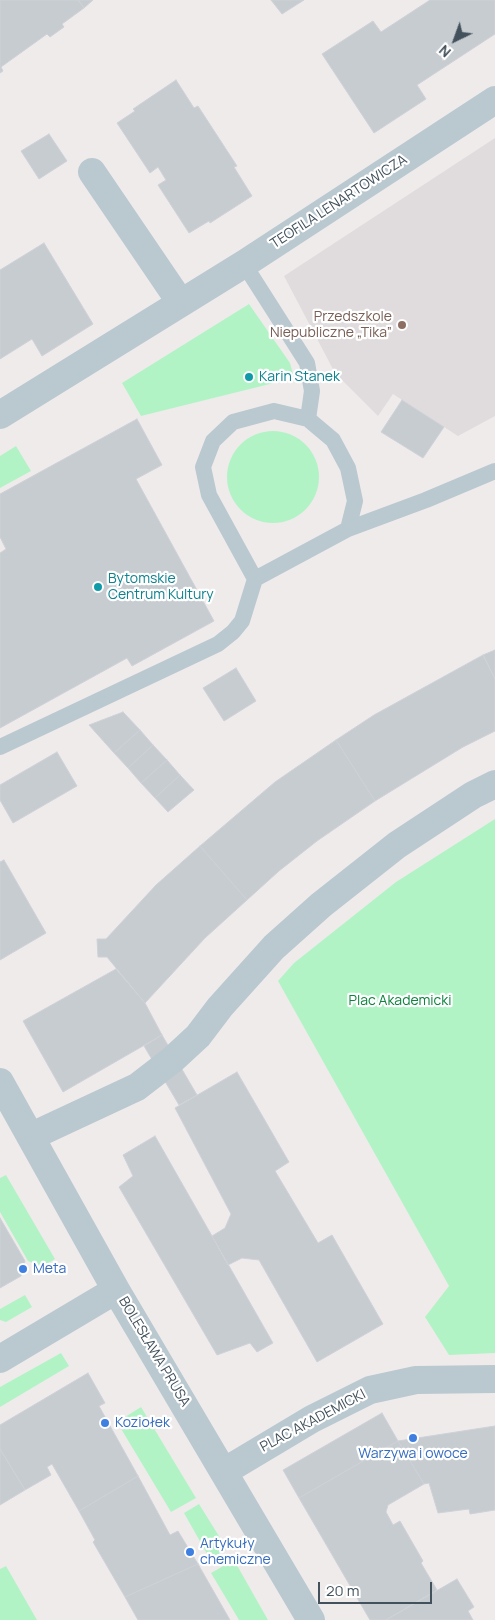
<!DOCTYPE html>
<html>
<head>
<meta charset="utf-8">
<style>
  body { margin:0 }
  #map { position:relative; width:495px; height:1620px; overflow:hidden; background:#efebeb; font-family:Manrope,sans-serif }
  canvas { display:block }
  .north { position:absolute; left:430px; top:15px; width:50px; height:50px; -webkit-text-stroke:4px #fff; paint-order:stroke; rotate:222deg; font-size:14px; font-weight:700; line-height:20px; text-align:center; color:#42515b }
  .north::after { content:''; display:block; margin:auto; width:18px; height:22px; background:#42515b; clip-path:polygon(50% 0,100% 100%,50% 72%,0 100%) }
  .scale { position:absolute; left:318px; top:1582px; width:114px; height:22px; box-sizing:border-box; border:2px solid #42515b; border-top:0; padding-left:6px; font-size:15px; line-height:18px; white-space:nowrap; color:#42515b; -webkit-text-stroke:4px #fff; paint-order:stroke }
</style>
</head>
<body>
<div id="map">
<canvas width="495" height="1620"></canvas>
<div class="north">N</div>
<div class="scale">20 m</div>
</div>
<script>
const context = document.querySelector('canvas').getContext('2d');
context.lineJoin = 'round';
function paint(path, color) { context.fillStyle = color; context.fill(path, 'evenodd'); }
const toPath = rows => new Path2D(rows.map(r => 'M' + r).join(''));
function trace(path, color, width, dash) { context.strokeStyle = color; context.lineWidth = width; context.lineCap = dash ? 'butt' : 'round'; context.setLineDash(dash || []); context.stroke(path); }
function write(font, color, halo, rows, align = 'center') {
  context.font = font + ' Manrope,sans-serif'; context.lineWidth = 4.5; context.setLineDash([]); context.textBaseline = 'middle'; context.strokeStyle = halo; context.fillStyle = color; for (const [text, x, y, turn = 0] of rows) {
    context.save(); context.translate(x, y); context.rotate((+turn || 0) * Math.PI / 180); context.textAlign = isNaN(turn) ? turn : align; if (halo) context.strokeText(text, 0, 0); context.fillText(text, 0, 0); context.restore();
  }
}
const education = toPath([
  [495,138,495,416,458,436,393,394,378,416,335,373,284,276]
]);
const green = toPath([
  [249,304,290,363,294,378,141,416,122,383],
  '227 477a46 46 0 1 1 92 0a46 46 0 1 1-92 0Z',
  [16,446,31,471,0,488,0,456],
  [495,819,495,1353,449,1355,425,1317,449,1286,278,981,294,963,396,882],
  [6,1175,55,1259,42,1267,28,1261,0,1212,0,1178],
  [25,1295,32,1307,6,1322,0,1320,0,1309],
  [61,1353,69,1366,0,1407,0,1387],
  [141,1407,196,1498,171,1512,117,1422],
  [199,1504,227,1549,210,1559,184,1513],
  [234,1560,268,1620,239,1620,211,1573],
  [6,1566,37,1620,0,1620,0,1569]
]);
const building = toPath([
  [0,0,78,0,84,8,62,24,64,27,50,37,47,34,1,67,3,71,0,73,0,0],
  [78,0,93,0,84,8,78,0],
  [271,0,304,0,282,14,271,0],
  [430,0,495,0,495,34,417,85,426,99,374,133,322,54,373,21,381,32,430,0],
  [176,80,194,108,198,106,237,166,234,167,252,196,210,223,209,221,189,233,158,185,166,180,158,167,150,173,117,123,135,111,133,109,176,80],
  [49,134,67,161,39,179,21,151,49,134],
  [44,243,93,324,42,356,32,339,0,359,0,270,44,243],
  [402,400,444,427,423,458,381,432,402,400],
  [137,419,162,465,136,479,214,621,132,666,127,658,0,728,0,553,6,549,0,537,0,494,137,419],
  [495,650,495,679,483,655,495,650],
  [483,655,495,679,495,731,463,747,375,801,336,740,374,715,483,655],
  [236,668,256,701,224,721,203,688,236,668],
  [123,712,140,730,114,753,89,725,123,712],
  [140,730,153,745,128,768,114,753,140,730],
  [336,740,375,801,317,841,279,871,247,900,200,846,275,782,336,740],
  [153,745,167,760,141,783,128,768,153,745],
  [57,752,77,786,13,823,0,800,0,785,57,752],
  [167,760,180,775,155,798,141,783,167,760],
  [180,775,194,790,168,812,155,798,180,775],
  [200,846,247,900,205,938,145,1003,107,957,98,957,97,939,106,939,156,885,200,846],
  [4,860,46,933,0,960,0,862,4,860],
  [116,969,145,1003,162,1035,63,1092,23,1021,116,969],
  [162,1035,197,1095,179,1105,144,1046,162,1035],
  [237,1072,289,1162,275,1171,318,1243,332,1235,383,1324,317,1362,259,1260,242,1258,228,1265,212,1236,225,1228,231,1214,175,1108,237,1072],
  [155,1136,273,1343,257,1352,250,1343,217,1355,119,1187,133,1176,123,1155,155,1136],
  [0,1218,25,1261,21,1276,0,1288,0,1218],
  [88,1373,105,1403,99,1406,138,1476,79,1511,52,1464,47,1467,51,1475,25,1490,0,1449,0,1425,88,1373],
  [382,1413,398,1441,299,1498,283,1470,382,1413],
  [495,1426,495,1510,470,1514,469,1509,438,1513,429,1483,424,1484,398,1441,495,1426],
  [398,1441,424,1484,388,1505,386,1512,393,1525,400,1521,423,1561,421,1563,437,1590,386,1620,370,1620,299,1498,398,1441],
  [0,1449,25,1490,0,1505,0,1449],
  [138,1476,170,1535,178,1531,198,1564,125,1597,93,1542,95,1540,79,1511,138,1476],
  [198,1564,230,1620,138,1620,125,1597,198,1564],
  [457,1579,474,1607,468,1611,473,1620,386,1620,457,1579]
]);
const service = toPath([
  [244,264,307,363,312,391,308,419],
  [274,411,308,419,333,440,348,468,355,501,348,529,255,579,209,495,203,467,213,441,233,422,274,411],
  [348,529,426,500,495,471],
  [0,747,218,644,233,632,242,621,255,579]
]);
const minor = toPath([
  [92,172,181,303],
  [0,415,244,264,495,100],
  [0,1082,116,1290,311,1620],
  [32,1136,137,1087,172,1060,198,1036,220,1007,274,947,321,905,397,845,473,795,495,784],
  [0,1359,116,1290],
  [225,1471,312,1419,370,1390,416,1380,495,1379]
]);
const markers = [
  [402,325,5,"#8d6e63"],
  [249,377,5,"#0f9aa8"],
  [98,587,5,"#0f9aa8"],
  [23,1269,5,"#3f7fe0"],
  [105,1423,5,"#3f7fe0"],
  [413,1438,5,"#3f7fe0"],
  [190,1552,5,"#3f7fe0"]
];
const streetNames = [
  ["TEOFILA LENARTOWICZA",339,202,-33],
  ["BOLESŁAWA PRUSA",154,1352,59],
  ["PLAC AKADEMICKI",313,1421,-28]
];
const educationNames = [
  ["Przedszkole",392,317],
  ["Niepubliczne „Tika”",392,333]
];
const cultureNames = [
  ["Karin Stanek",259,377],
  ["Bytomskie",108,579],
  ["Centrum Kultury",108,595]
];
const parkNames = [
  ["Plac Akademicki",400,1001]
];
const shopNames = [
  ["Meta",33,1269],
  ["Koziołek",115,1423],
  ["Warzywa i owoce",413,1454,"center"],
  ["Artykuły",200,1544],
  ["chemiczne",200,1560]
];
paint(education, '#e0dcdd');
paint(green, '#b2f3c6');
paint(building, '#c7ccd1');
trace(building, '#ced2d8', 1);
trace(service, '#bac8d0', 16);
trace(minor, '#bac8d0', 28);
for (const [x, y, r, color] of markers) { const dot = new Path2D(); dot.arc(x, y, r, 0, 2 * Math.PI); context.fillStyle = color; context.fill(dot); trace(dot, '#fff', 2); }
write('14px', '#42515b', '#fff', streetNames);
write('14px', '#785e54', '#fff', educationNames, 'right');
write('14px', '#0d838f', '#fff', cultureNames, 'left');
write('14px', '#0c833e', '#fff', parkNames);
write('14px', '#366cbe', '#fff', shopNames, 'left');
</script>
</body>
</html>
